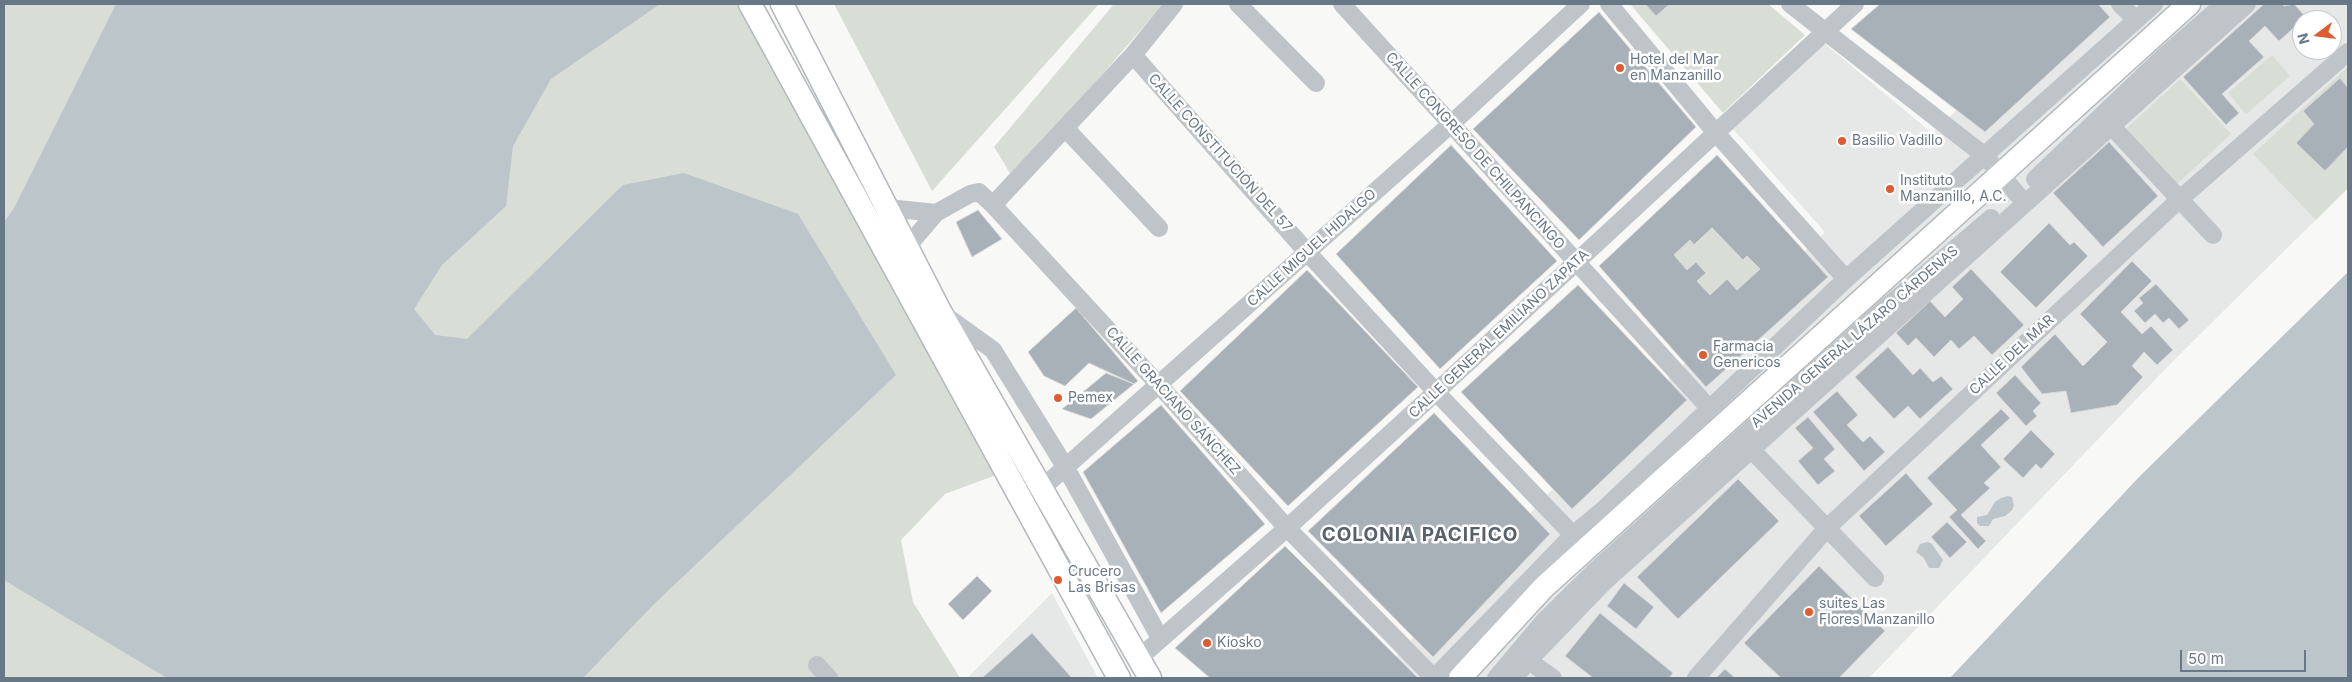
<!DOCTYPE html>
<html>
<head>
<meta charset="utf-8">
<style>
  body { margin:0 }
  #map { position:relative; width:2352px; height:682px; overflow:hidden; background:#f8f8f6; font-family:Inter,sans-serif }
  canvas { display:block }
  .frame { position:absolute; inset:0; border:5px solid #687886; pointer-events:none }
  .north { position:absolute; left:2292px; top:10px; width:50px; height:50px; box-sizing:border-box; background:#fff; border:1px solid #c3c9cf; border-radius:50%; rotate:255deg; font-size:14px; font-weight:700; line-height:20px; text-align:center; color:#687886 }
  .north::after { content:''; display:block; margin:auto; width:18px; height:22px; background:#de5c30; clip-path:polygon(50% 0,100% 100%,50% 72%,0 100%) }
  .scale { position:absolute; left:2180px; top:650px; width:126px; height:22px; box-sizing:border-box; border:2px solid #687886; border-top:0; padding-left:6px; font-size:15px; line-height:18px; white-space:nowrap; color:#687886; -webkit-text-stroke:4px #fff; paint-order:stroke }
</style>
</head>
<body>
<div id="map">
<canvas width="2352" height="682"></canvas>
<div class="frame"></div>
<div class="north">N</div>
<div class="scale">50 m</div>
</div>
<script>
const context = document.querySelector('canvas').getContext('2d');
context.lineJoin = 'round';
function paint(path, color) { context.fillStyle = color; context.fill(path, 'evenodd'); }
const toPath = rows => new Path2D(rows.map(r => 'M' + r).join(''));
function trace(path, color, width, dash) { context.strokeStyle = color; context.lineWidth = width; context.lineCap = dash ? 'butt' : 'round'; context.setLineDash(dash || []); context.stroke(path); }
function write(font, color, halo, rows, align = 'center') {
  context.font = font + ' Inter,sans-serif'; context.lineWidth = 5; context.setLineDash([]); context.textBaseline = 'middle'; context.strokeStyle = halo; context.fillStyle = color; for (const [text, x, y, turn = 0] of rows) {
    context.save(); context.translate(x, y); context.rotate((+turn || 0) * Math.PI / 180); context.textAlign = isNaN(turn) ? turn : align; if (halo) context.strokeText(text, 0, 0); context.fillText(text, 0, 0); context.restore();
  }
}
const built = toPath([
  [2073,4,2348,4,2348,188,2173,361,1869,678,1377,678,1427,622,1566,475,1825,232,1732,128,1824,43,1932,133],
  [2302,20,2332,20,2332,50,2302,50],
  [1052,593,1098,678,967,678]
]);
const green = toPath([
  [4,4,739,4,996,475,945,494,901,540,913,602,960,678,4,678],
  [834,4,1099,4,932,191],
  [1114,4,1163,4,1013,178,994,147],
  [1630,4,1768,4,1805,35,1723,113],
  [2272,55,2290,76,2246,114,2228,93],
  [2348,67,2348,188,2316,220,2253,154],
  [2180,79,2231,134,2177,184,2126,129],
  [1712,228,1743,260,1747,256,1760,269,1737,290,1727,279,1710,295,1697,281,1706,273,1696,262,1687,270,1674,255,1690,240,1695,245]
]);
const water = toPath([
  [116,4,660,4,551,79,513,146,506,206,442,265,414,309,435,335,467,339,623,185,684,173,798,214,896,375,654,604,583,678,167,678,4,580,4,222,13,210],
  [2348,272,2348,678,1950,678,2140,476],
  [2008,496,2012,497,2014,505,2012,510,2005,516,1993,519,1989,526,1980,526,1977,523,1977,517,1987,515,1995,502,2001,498],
  [1927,542,1931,543,1943,560,1939,568,1929,568,1924,558,1916,552,1920,544]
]);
const building = toPath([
  [1645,4,1670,4,1656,16,1645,4],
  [1880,4,2098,4,2110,17,1985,132,1851,29,1880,4],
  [2264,4,2282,4,2284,6,2294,4,2306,17,2279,41,2265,26,2249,41,2264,57,2222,94,2239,113,2226,125,2183,77,2264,4],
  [1599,12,1696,127,1579,240,1473,129,1599,12],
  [2340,78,2348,88,2348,147,2325,171,2296,143,2314,124,2303,111,2340,78],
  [2109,142,2158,196,2103,247,2053,193,2109,142],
  [1451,145,1557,261,1440,369,1336,254,1451,145],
  [1717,155,1828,277,1706,387,1599,266,1717,155],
  [1712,228,1743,260,1747,256,1760,269,1737,290,1727,279,1710,295,1697,281,1706,273,1696,262,1687,270,1674,255,1690,240,1694,245,1712,228],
  [978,210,1002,239,972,257,956,222,978,210],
  [2049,223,2070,245,2074,242,2088,256,2036,308,2000,272,2049,223],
  [2132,261,2152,281,2121,312,2142,334,2151,326,2173,350,2157,365,2144,352,2132,366,2143,377,2117,405,2071,413,2066,391,2042,394,2021,367,2055,334,2083,366,2107,342,2080,314,2132,261],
  [1971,269,2024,325,1992,355,1974,336,1959,349,1951,340,1934,357,1916,338,1908,346,1896,333,1930,301,1945,317,1963,299,1952,287,1971,269],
  [1307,270,1418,387,1288,506,1180,391,1307,270],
  [2156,284,2189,320,2179,329,2169,318,2163,323,2155,314,2145,323,2134,311,2143,303,2139,298,2156,284],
  [1578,285,1687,400,1572,509,1461,392,1578,285],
  [1076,308,1138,381,1134,384,1089,363,1065,386,1044,376,1028,352,1076,308],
  [1888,347,1913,375,1920,368,1933,382,1941,376,1953,389,1920,419,1908,406,1894,419,1855,377,1888,347],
  [1106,373,1134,384,1091,419,1062,409,1106,373],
  [2015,375,2041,403,2033,411,2037,416,2026,426,1996,393,2015,375],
  [1837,391,1858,415,1847,425,1863,442,1870,436,1885,452,1864,471,1813,412,1837,391],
  [1161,405,1265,524,1161,613,1083,472,1161,405],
  [2001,409,2010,418,1981,445,2001,467,1984,483,1990,488,1961,515,1986,541,1978,549,1949,517,1957,510,1927,478,2001,409],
  [1434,413,1550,534,1433,657,1308,531,1434,413],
  [1808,417,1835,449,1824,459,1835,471,1818,485,1798,461,1813,448,1795,428,1808,417],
  [2031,430,2055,454,2041,469,2036,464,2023,478,2003,459,2031,430],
  [1906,473,1933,504,1886,546,1859,516,1906,473],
  [1738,479,1779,521,1678,619,1637,577,1738,479],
  [1947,522,1967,542,1950,558,1931,537,1947,522],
  [1285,546,1418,678,1210,678,1175,648,1285,546],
  [1819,566,1885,631,1839,678,1781,678,1744,643,1819,566],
  [977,576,992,591,963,620,948,604,977,576],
  [1624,583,1654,607,1636,629,1607,606,1624,583],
  [1600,613,1673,673,1669,678,1593,678,1565,656,1600,613],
  [1032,633,1072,678,982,678,1032,633],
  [1725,669,1735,678,1716,678,1725,669]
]);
const minor = toPath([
  [1238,4,1316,83],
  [1342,4,1710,409],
  [1609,4,1716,133,1846,279],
  [1790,4,1985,156,2018,195],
  [2120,4,2136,20],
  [1133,55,1307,252,1436,392,1573,535],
  [2103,117,2213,235],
  [1066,129,1159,228],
  [2035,179,2162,58,2224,4],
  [993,205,1133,55,1174,4],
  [888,208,936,213,970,194,979,192,993,205,1159,385,1287,528,1434,678],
  [907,247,936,213],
  [943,314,993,350,1066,468,1160,638],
  [1742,440,1875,578],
  [1041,489,1450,125,1581,4],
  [1519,654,1553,678],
  [1138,659,1287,528,1436,392,1855,4],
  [817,665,829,678],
  [1434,678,1573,535,1603,510,1846,279,2154,4],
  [1496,678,1544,621,1596,570,1878,314,1991,218],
  [1514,678,1528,661,1604,582,2247,4],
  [1696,678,1828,527,2180,199,2348,52]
]);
const major = toPath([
  [750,4,1119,678],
  [782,4,941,313,1150,678],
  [1460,678,1544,587,2189,4]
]);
const markers = [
  [1620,68,5,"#de5c30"],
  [1842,141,5,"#de5c30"],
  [1890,189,5,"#de5c30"],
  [1703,355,5,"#de5c30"],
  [1058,398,5,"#de5c30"],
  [1058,580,5,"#de5c30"],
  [1809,612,5,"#de5c30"],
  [1207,643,5,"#de5c30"]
];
const poiNames = [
  ["Hotel del Mar",1630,60],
  ["en Manzanillo",1630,76],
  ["Basilio Vadillo",1852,141],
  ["Instituto",1900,181],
  ["Manzanillo, A.C.",1900,197],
  ["Farmacia",1713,347],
  ["Genericos",1713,363],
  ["Pemex",1068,398],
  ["Crucero",1068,572],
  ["Las Brisas",1068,588],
  ["suites Las",1819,604],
  ["Flores Manzanillo",1819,620],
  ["Kiosko",1217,643]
];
const streetNames = [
  ["CALLE CONGRESO DE CHILPANCINGO",1475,151,48],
  ["CALLE CONSTITUCIÓN DEL 57",1220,153,48],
  ["CALLE MIGUEL HIDALGO",1312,248,-42],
  ["CALLE GENERAL EMILIANO ZAPATA",1499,334,-43],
  ["AVENIDA GENERAL LÁZARO CÁRDENAS",1855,337,-41],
  ["CALLE DEL MAR",2012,355,-43],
  ["CALLE GRACIANO SÁNCHEZ",1173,401,48]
];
const districtNames = [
  ["COLONIA PACIFICO",1420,535]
];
paint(built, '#e6e7e7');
paint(green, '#d8ddd5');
paint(water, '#bbc5ca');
paint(building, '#a8b1b7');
trace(building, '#dadad8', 1);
trace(major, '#b3b8bc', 25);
trace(minor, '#bfc4c8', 18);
trace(major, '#fff', 22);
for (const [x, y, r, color] of markers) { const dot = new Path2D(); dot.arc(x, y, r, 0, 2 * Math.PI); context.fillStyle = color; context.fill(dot); trace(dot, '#fff', 2); }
write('14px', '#687886', '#fff', poiNames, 'left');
write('14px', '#687886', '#fff', streetNames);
context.letterSpacing = '1px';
write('bold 19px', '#56616b', '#fff', districtNames);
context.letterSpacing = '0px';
</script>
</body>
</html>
